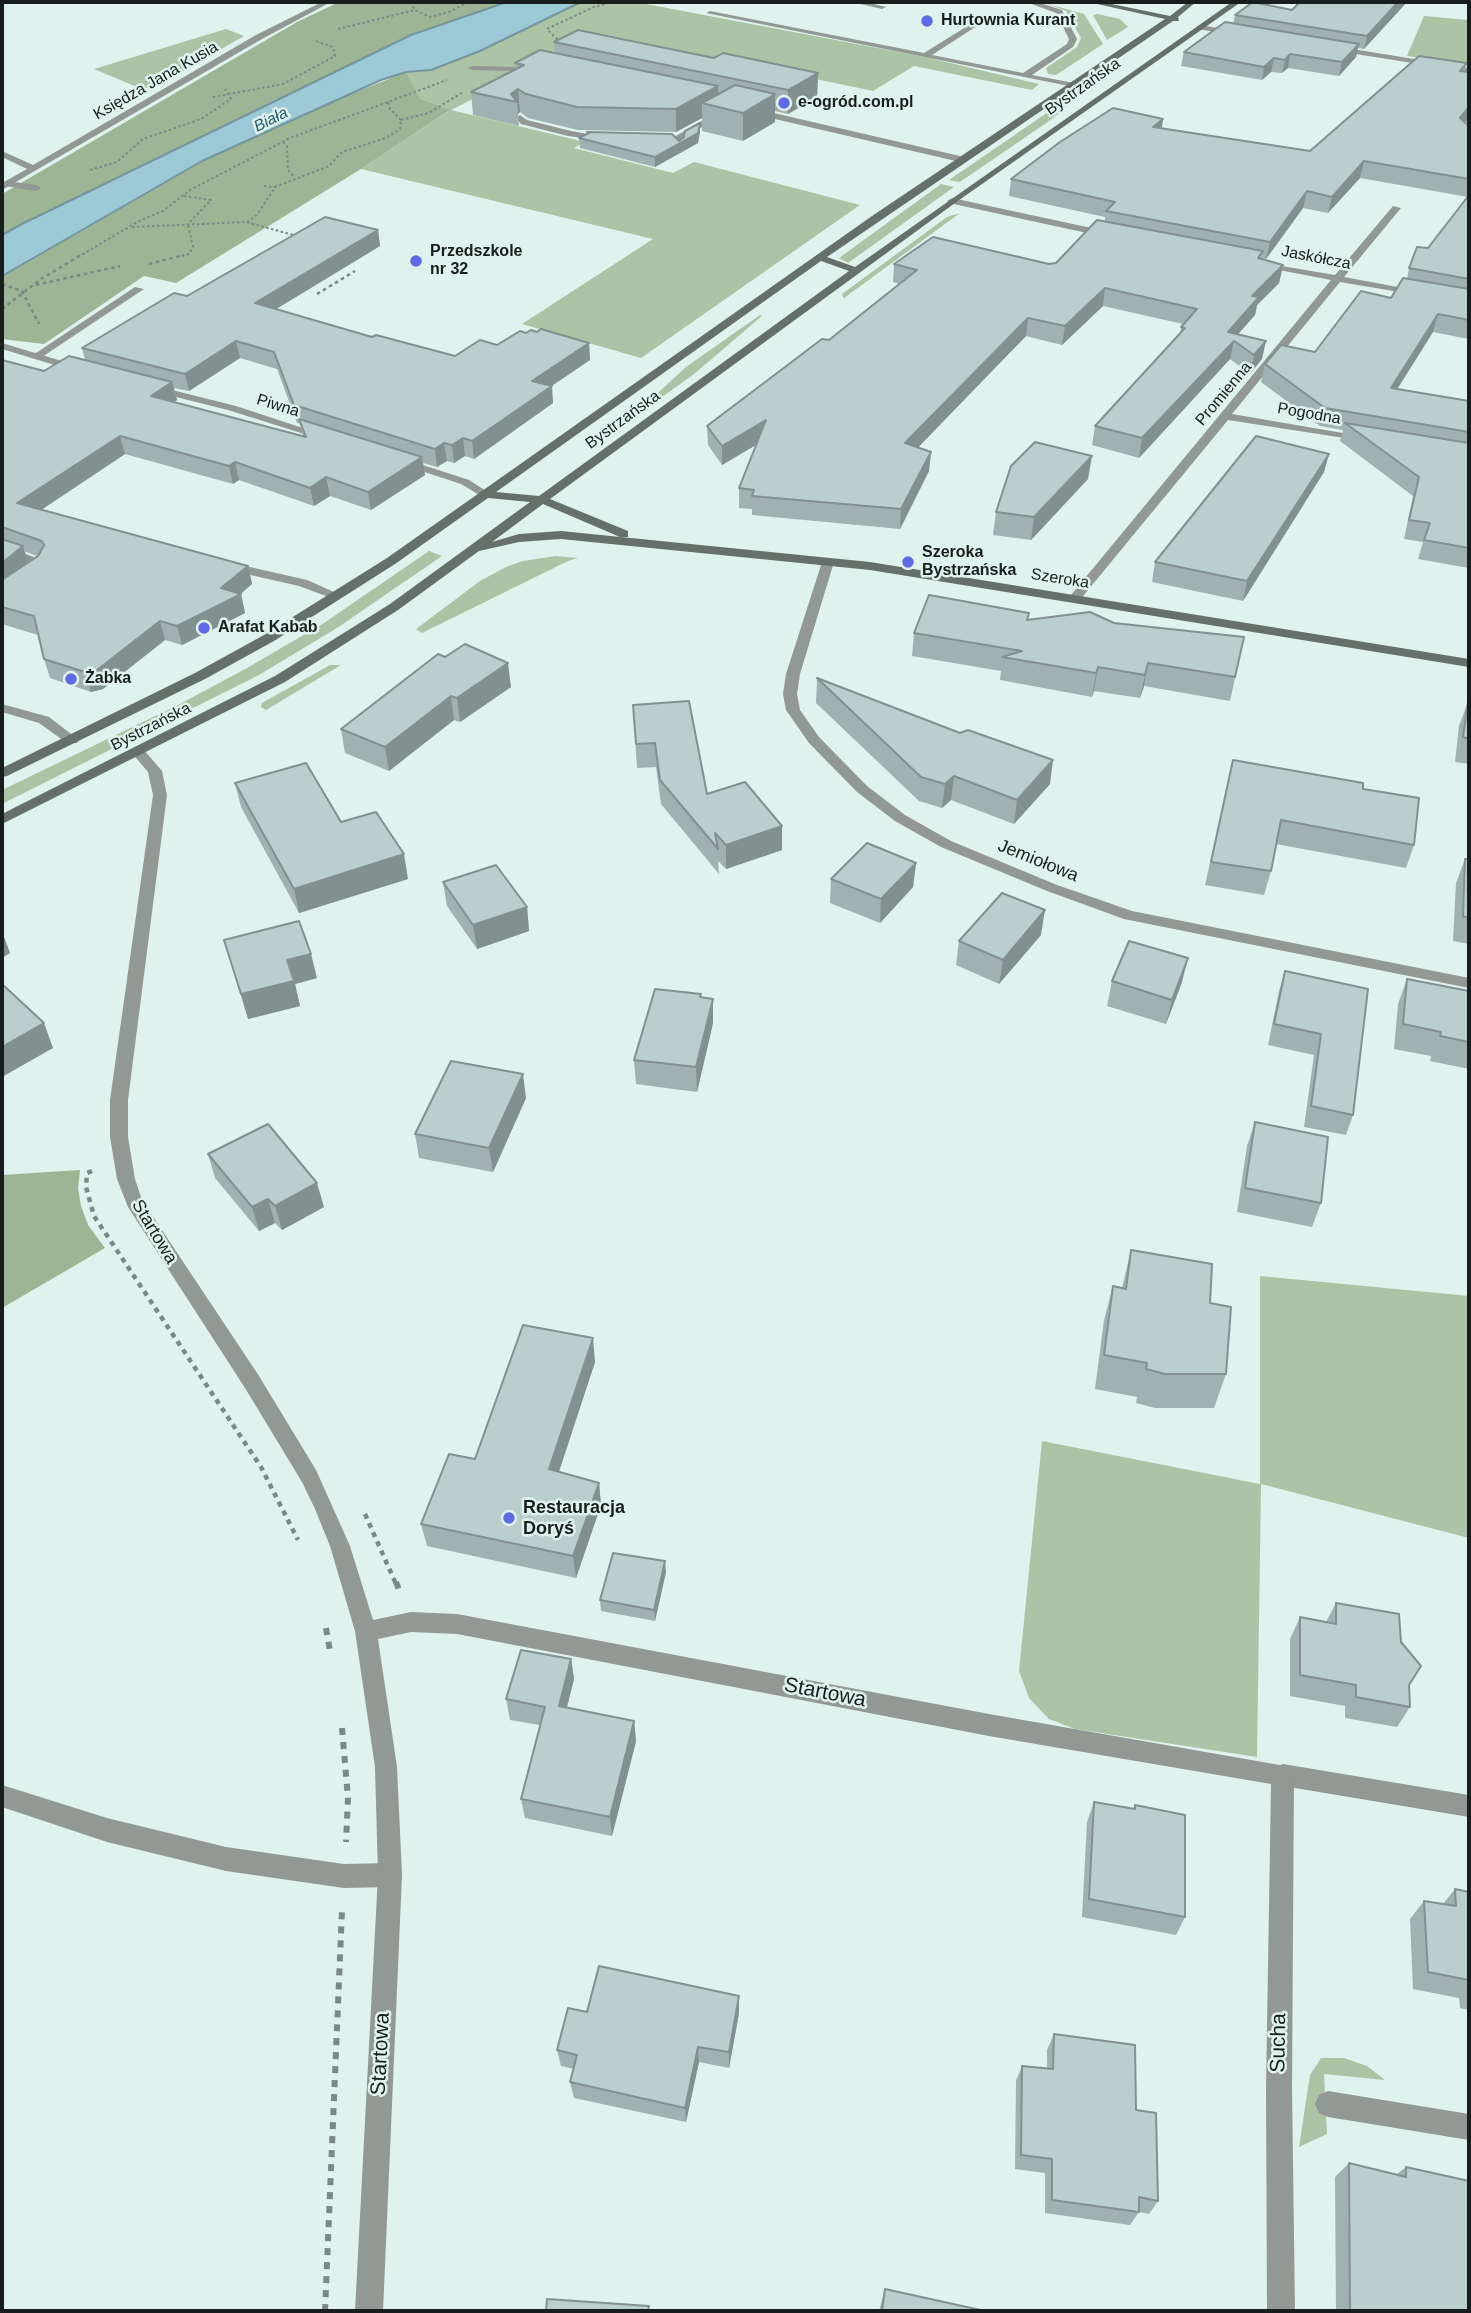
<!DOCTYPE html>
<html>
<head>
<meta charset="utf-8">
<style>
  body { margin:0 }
  #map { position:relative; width:1471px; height:2313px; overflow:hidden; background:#dff2ed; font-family:Arial,sans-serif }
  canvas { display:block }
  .frame { position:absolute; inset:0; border:4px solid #181e1d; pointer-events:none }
</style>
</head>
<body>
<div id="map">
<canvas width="1471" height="2313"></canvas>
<div class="frame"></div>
</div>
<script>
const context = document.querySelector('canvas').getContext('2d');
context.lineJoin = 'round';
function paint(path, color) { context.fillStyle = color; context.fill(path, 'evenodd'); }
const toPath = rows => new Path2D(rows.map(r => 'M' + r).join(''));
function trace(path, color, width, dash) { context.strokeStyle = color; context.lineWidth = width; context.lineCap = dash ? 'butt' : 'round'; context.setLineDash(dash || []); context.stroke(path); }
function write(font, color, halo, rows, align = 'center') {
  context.font = font + ' Arial,sans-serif'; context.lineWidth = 5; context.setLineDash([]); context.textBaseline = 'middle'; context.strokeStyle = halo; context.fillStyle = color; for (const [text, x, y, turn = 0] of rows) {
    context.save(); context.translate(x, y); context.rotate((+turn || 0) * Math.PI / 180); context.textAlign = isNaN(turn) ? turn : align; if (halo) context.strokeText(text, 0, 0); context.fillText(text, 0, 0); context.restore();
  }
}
const green = toPath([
  [581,2,642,2,641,3,925,57,1039,84,1032,90,914,66,873,91,602,34,451,110,585,142,574,148,673,173,694,162,860,205,641,358,522,324,653,239,361,169,449,111,419,99,406,72,431,70,480,51],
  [1048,4,1084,14,1103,44,1056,75,1048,74,1046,68,1077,47,1081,38,1066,11],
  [1097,14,1120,19,1128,27,1107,40,1093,15],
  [1424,16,1469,20,1469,65,1407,56],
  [226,29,244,36,153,88,142,89,94,69],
  [1070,97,1075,98,1052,119,960,182,949,180],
  [941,184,954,187,848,263,839,258],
  [960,213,844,298,843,297,842,294,947,217],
  [760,315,762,316,694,374,622,426,686,367],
  [429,551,442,556,337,628,259,675,2,804,2,790,178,705,247,668,324,623],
  [556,556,578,558,568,561,422,633,416,629,480,581,506,567,523,561],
  [330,665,341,665,266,710,261,707,262,703],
  [1260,1276,1469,1296,1469,1538,1261,1484,1257,1757,1075,1729,1049,1719,1029,1698,1019,1671,1042,1441,1260,1484],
  [1321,2058,1344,2058,1367,2066,1385,2080,1324,2074,1327,2134,1299,2147,1310,2075]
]);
const forest = toPath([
  [339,2,507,2,411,35,2,235,2,194,297,22],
  [406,72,420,99,450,110,361,169,176,283,144,276,44,344,2,339,2,276,202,161,307,112],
  [80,1170,78,1188,81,1206,88,1225,105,1248,2,1308,2,1175]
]);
const water = toPath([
  [507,2,581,2,480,51,431,70,406,72,381,80,202,161,2,276,2,235,22,224,411,35,507,2]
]);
const pathFar3 = toPath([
  [410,2,415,10,430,17,449,12,469,2],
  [338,29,415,10],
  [561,43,547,29,594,7,613,2],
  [213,97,283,84,335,56,333,47,313,40],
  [401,120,390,109,388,102,447,80],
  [401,120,429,113,463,92],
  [283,142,287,146,288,170,295,178],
  [90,170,117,162,143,139,201,119,231,99,225,89],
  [264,186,275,187],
  [184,196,211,200,188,224],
  [247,222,257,215,275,187,329,166,342,152,386,138,400,129,401,120],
  [132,227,246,222,297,236],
  [78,257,139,221,163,211,190,190,290,138,388,102],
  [177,257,189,254,193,247,188,224]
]);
const pathFar2 = toPath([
  [149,264,184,255],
  [2,284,22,291,39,324],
  [36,285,120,266],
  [317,294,355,271],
  [2,309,41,279,81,255]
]);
const pathFar1 = toPath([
  [92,1171,87,1173,86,1187,94,1216,261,1467,298,1540],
  [365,1514,396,1584]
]);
const path = toPath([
  [396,1582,400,1592],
  [326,1628,330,1651],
  [342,1728,348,1798,346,1842],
  [325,2311,342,1910]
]);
const lane = toPath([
  [852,2,866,2,886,7,882,9,852,2],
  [1026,2,1037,2,1062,10,1077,39,1073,47,1032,75,1074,83,1074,87,706,13,710,11,924,53,977,20,980,24,932,55,1023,73,1067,44,1069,39,1056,13,1026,2],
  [536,64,539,68,514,71,472,70,468,68,472,66,514,67,536,64],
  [752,108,960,156,964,159,960,162,749,113,752,108],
  [520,115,527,120,571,131,610,138,606,141,568,136,521,124,516,118,520,115],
  [703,120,710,122,683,139,682,147,676,147,676,136,703,120],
  [8,181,36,185,41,188,36,191,5,186,5,182,8,181],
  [135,287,144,289,42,357,33,355,135,287],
  [2,545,47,562,42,572,2,600,2,590,34,564,2,553,2,545],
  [228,562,307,580,343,596,337,600,299,586,224,569,224,563,228,562],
  [1283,1764,1469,1795,1469,1817,1283,1786,1275,1783,1272,1775,1275,1767,1283,1764],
  [2,1785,107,1818,226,1847,344,1864,390,1863,398,1867,402,1875,398,1883,390,1887,344,1888,226,1871,107,1842,2,1807,2,1785]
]);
const street = toPath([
  [322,2,331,2,262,39,2,190,2,183,27,169,2,157,2,151,33,165,256,35,322,2],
  [1199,25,1237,31,1241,33,1237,35,1196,29,1199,25],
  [1334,46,1469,68,1469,72,1331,50,1334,46],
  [952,198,1110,232,1115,235,1110,238,949,203,947,201,952,198],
  [1393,206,1401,208,1344,277,1419,291,1423,292,1423,296,1340,282,1232,414,1366,437,1370,438,1370,442,1228,420,1079,601,1071,601,1071,595,1331,280,1258,266,1258,262,1335,275,1393,206],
  [2,343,85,368,86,370,81,373,2,349,2,343],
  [152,385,236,406,330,437,320,439,228,410,148,390,148,386,152,385],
  [401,458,469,480,491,494,481,496,461,484,397,463,395,461,401,458],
  [828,558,834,562,800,674,797,694,800,710,819,737,867,786,905,815,951,841,1057,885,1132,911,1469,978,1469,988,1124,919,1047,891,941,847,895,821,857,792,809,743,786,710,783,694,786,674,822,562,828,558],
  [2,704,49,717,79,740,77,743,67,743,39,723,2,712,2,704],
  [139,749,144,750,162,771,167,795,128,1100,128,1137,135,1179,142,1200,259,1376,316,1470,350,1546,373,1620,411,1612,457,1614,989,1714,1291,1767,1294,1775,1292,2088,1295,2311,1267,2311,1266,2088,1271,1784,989,1736,457,1634,411,1632,378,1639,397,1767,402,1875,383,2311,355,2311,378,1875,375,1767,355,1631,330,1546,315,1509,302,1482,245,1388,128,1207,117,1179,110,1137,110,1100,153,795,148,772,132,753,139,749],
  [1328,2091,1469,2114,1469,2140,1328,2117,1319,2113,1315,2104,1319,2095,1328,2091]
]);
const secondary = toPath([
  [1088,2,1102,2,1170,16,1188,2,1196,2,1178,17,1179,21,1173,21,827,257,855,267,1232,2,1241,2,955,203,550,499,628,531,628,537,620,537,543,504,492,542,519,534,561,531,870,562,1469,659,1469,667,870,570,561,539,519,542,479,551,398,610,285,682,2,824,2,814,275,676,390,604,530,502,488,498,395,564,274,641,205,679,7,776,2,777,2,768,195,673,264,635,387,558,872,216,1165,19,1088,2],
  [821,261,849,271,539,496,496,492,821,261]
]);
const wall = toPath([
  [1407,2,1364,49,1358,48,1356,57,1339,76,1288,68,1282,73,1271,72,1262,80,1181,66,1184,52,1233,24,1235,15,1292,10],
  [554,42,714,58,818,73,817,97,788,114,775,111,775,122,743,141,702,131,702,118,676,132,578,130,528,118,520,112,518,114,519,126,473,115,471,92,515,70,515,63,555,53],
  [1467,63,1464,72,1469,72,1469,119,1465,123,1469,126,1469,339,1433,332,1397,389,1469,401,1469,568,1418,559,1423,542,1404,539,1413,496,1340,441,1343,430,1320,426,1261,382,1265,364,1315,352,1391,298,1407,279,1409,268,1428,248,1468,197,1360,178,1328,213,1303,208,1266,259,1261,258,1261,259,1283,265,1279,283,1257,305,1255,315,1238,334,1262,359,1250,374,1230,359,1139,458,1092,445,1095,426,1180,334,1181,327,1183,324,1103,306,1062,345,1026,336,918,447,931,452,929,471,900,529,752,515,752,509,739,508,739,488,756,445,722,465,708,445,707,426,829,340,899,284,893,282,894,264,1049,264,1056,263,1105,221,1105,217,1009,196,1011,179,1162,129,1310,151],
  [587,132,679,141,700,132,698,143,655,167,580,148,579,138,587,134],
  [378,230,380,246,276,309,372,337,455,356,497,345,526,333,589,343,590,360,551,386,553,403,474,459,465,456,454,463,447,461,437,467,423,463,425,475,371,510,330,496,314,506,239,480,233,484,125,454,41,510,248,566,252,584,241,594,245,613,182,645,165,640,103,689,91,692,50,678,44,659,38,635,2,624,2,360,44,371,85,360,82,348,187,296],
  [240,358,277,369,297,423,300,424,303,436,174,402,177,400,174,388,189,391],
  [24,551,37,556,28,562],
  [1329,454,1324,472,1243,601,1152,582,1155,562],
  [1088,479,1031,540,993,535,996,512],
  [1028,620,1114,623,1244,637,1230,701,1144,686,1140,698,1094,691,1092,697,1000,680,1001,671,912,656,914,633],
  [438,654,511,687,460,722,454,720,389,771,345,753,341,729],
  [817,679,960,733,1050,784,1014,824,951,800,942,808,919,801,816,703],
  [1468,702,1469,702,1469,764,1455,762,1459,726],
  [633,705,707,794,782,826,782,850,726,869,718,861,719,874,661,804,656,767,637,768],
  [1233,760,1363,789,1414,845,1406,868,1276,844,1271,871,1264,895,1205,885],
  [235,783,341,822,408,879,299,913,241,807],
  [1465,859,1469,859,1469,944,1453,941,1456,883],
  [916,863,913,887,880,923,830,903,831,879],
  [443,882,527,907,529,931,477,949,447,906],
  [1041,935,999,984,956,965,959,941],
  [224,940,317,978,295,984,300,1006,248,1019],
  [1285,971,1368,989,1353,1115,1346,1135,1304,1127,1314,1055,1268,1045,1279,991],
  [1407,979,1469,991,1469,1069,1430,1061,1431,1056,1394,1049,1398,1004],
  [1112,981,1182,982,1166,1024,1107,1006],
  [713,1023,697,1092,636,1084,634,1060],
  [526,1098,493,1172,419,1158,415,1134],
  [1255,1122,1321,1203,1312,1227,1237,1212,1247,1146],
  [208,1154,324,1207,282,1230,275,1223,259,1231,215,1178],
  [1131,1250,1210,1303,1226,1374,1214,1408,1155,1408,1136,1403,1137,1397,1095,1389,1104,1320,1113,1286,1122,1288],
  [595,1362,559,1472,599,1483,601,1505,576,1578,427,1546,421,1524,475,1459],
  [666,1572,655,1621,601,1611,600,1600],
  [1336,1603,1401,1642,1409,1686,1410,1707,1397,1727,1345,1718,1345,1706,1290,1696,1290,1639,1300,1617,1326,1622],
  [571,1659,574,1679,567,1707,634,1721,636,1741,612,1836,525,1818,521,1799,540,1725,510,1720,506,1699],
  [1094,1802,1133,1809,1135,1805,1185,1917,1176,1935,1082,1917,1087,1822],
  [1455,1889,1469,1892,1469,2010,1460,2008,1459,1998,1413,1989,1410,1919,1424,1901,1443,1904],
  [739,1996,739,2013,729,2068,699,2062,686,2122,574,2098,570,2082,574,2069,561,2066,557,2050,587,2012],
  [1054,2034,1136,2110,1158,2201,1149,2214,1139,2212,1130,2225,1045,2213,1045,2173,1015,2169,1016,2081,1022,2066,1047,2069,1047,2050],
  [1349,2163,1397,2174,1406,2167,1469,2311,1336,2311,1335,2177],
  [885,2289,985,2311,879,2311]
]);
const shadedWall = toPath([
  [1398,2,1407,2,1364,49,1367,36],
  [1359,44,1356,57,1339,76,1342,62],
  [1290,54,1288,68,1282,73,1285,60],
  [1274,58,1271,72,1262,80,1264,67],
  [818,73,817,97,788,114,788,90],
  [718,86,718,107,702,103,702,118,676,132,676,109],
  [518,89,520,112,518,114,517,102,511,94],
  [775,94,775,122,743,141,743,113],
  [1469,107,1469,118,1455,134,1460,118],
  [1163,119,1161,135,1153,127],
  [700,123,700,132,698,143,655,167,655,157,698,133],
  [1364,161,1360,178,1328,213,1332,197],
  [1307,191,1303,208,1266,259,1270,242],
  [378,230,380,246,258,320,255,303],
  [1283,265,1279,283,1257,305,1255,315,1224,350,1228,332,1252,296],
  [1105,288,1103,306,1062,345,1065,326],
  [1438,314,1433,332,1386,407,1391,388],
  [1028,318,1026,336,904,462,905,443],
  [236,341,240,358,189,391,185,374],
  [1234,341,1230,359,1139,458,1142,438],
  [1266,341,1262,359,1250,374,1254,355],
  [589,343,590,360,534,398,532,381],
  [172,382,177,400,155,413,151,396],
  [552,386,553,403,474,459,472,441],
  [766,420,766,439,722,465,722,446],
  [120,436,125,454,23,522,17,503],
  [463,438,465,456,454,463,452,445],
  [444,443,447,461,437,467,435,449],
  [931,452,929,471,900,529,901,509],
  [1329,454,1324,472,1243,601,1247,581],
  [1092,456,1088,479,1031,540,1034,517],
  [422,457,425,475,371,510,368,492],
  [235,462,239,480,233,484,229,466],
  [326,477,330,496,314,506,310,488],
  [23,546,29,565,2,587,2,563],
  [248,566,252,584,240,594,241,594,245,613,182,645,177,626],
  [160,621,165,640,103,689,91,692,85,672],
  [508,663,511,687,460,722,457,698],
  [1148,663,1144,686,1140,698,1145,675],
  [1098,667,1094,691,1092,697,1096,673],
  [451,696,454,720,389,771,385,747],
  [1053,760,1050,784,1014,824,1017,800],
  [954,776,951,800,942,808,945,784],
  [782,826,782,850,726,869,726,845],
  [404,854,408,879,299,913,294,889],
  [916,863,913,887,880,923,881,899],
  [527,907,529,931,477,949,473,925],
  [1045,910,1041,935,999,984,1003,960],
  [2,931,10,953,2,958],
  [311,954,317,978,295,984,300,1006,248,1019,241,994,287,960],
  [1188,958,1182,982,1166,1024,1172,1000],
  [713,999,713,1023,697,1092,696,1067],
  [44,1023,53,1048,2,1077,2,1047],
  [523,1074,526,1098,493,1172,489,1148],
  [317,1183,324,1207,282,1230,275,1206],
  [268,1199,275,1223,259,1231,252,1207],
  [593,1338,595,1362,552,1492,549,1469],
  [599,1483,601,1505,576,1578,573,1556],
  [665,1561,666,1572,655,1621,654,1610],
  [571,1659,574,1679,562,1726,559,1706],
  [634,1721,636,1741,612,1836,610,1817],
  [739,1996,739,2013,729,2068,729,2052],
  [698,2047,699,2062,686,2122,685,2108]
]);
const building = toPath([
  [1253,2,1292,10,1300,2,1398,2,1367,36,1235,15,1253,2],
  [1225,22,1359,44,1342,62,1290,54,1285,60,1274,58,1264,67,1184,52,1225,22],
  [578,30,714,58,723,53,818,73,788,90,554,42,578,30],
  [540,50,718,86,676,109,577,107,526,94,518,89,511,94,517,102,471,92,524,65,515,63,540,50],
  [1419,56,1467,63,1460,71,1469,72,1469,107,1460,118,1469,126,1469,179,1364,161,1332,197,1307,191,1270,242,1106,211,1115,202,1011,179,1060,142,1113,108,1163,119,1153,127,1310,151,1419,56],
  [735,85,775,94,743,113,702,103,735,85],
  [700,123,698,133,655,157,579,138,589,133,587,132,672,134,679,141,684,137,685,131,700,123],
  [1469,195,1469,279,1409,268,1417,247,1428,248,1469,195],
  [325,217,378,230,255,303,372,337,376,335,455,356,480,340,497,345,520,331,526,333,531,330,537,332,541,329,589,343,532,381,552,386,472,441,463,438,452,445,444,443,435,449,294,405,274,352,236,341,185,374,82,348,174,293,187,296,325,217],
  [1097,220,1263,251,1258,258,1283,265,1252,296,1259,297,1228,332,1266,341,1254,355,1234,341,1142,438,1095,426,1185,328,1181,327,1197,309,1105,288,1065,326,1028,318,905,443,931,452,901,509,752,496,754,490,739,488,766,420,722,446,707,426,822,339,829,340,917,270,894,264,933,237,1049,264,1056,263,1097,220],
  [1403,278,1469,289,1469,320,1438,314,1391,388,1469,401,1469,432,1325,408,1265,364,1281,345,1315,352,1361,291,1391,298,1403,278],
  [69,356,172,382,151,396,306,437,299,419,422,457,368,492,326,477,310,488,235,462,229,466,120,436,17,503,248,566,221,588,241,594,177,626,160,621,97,670,85,672,44,659,34,616,2,607,2,580,38,556,44,545,42,541,2,527,2,360,44,371,69,356],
  [1345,423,1469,443,1469,548,1424,540,1430,523,1409,520,1419,477,1345,423],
  [1256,436,1329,454,1247,581,1155,562,1256,436],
  [1035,442,1092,456,1034,517,996,512,1011,466,1035,442],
  [2,539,23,546,2,563,2,539],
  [929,595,1029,613,1027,620,1090,612,1114,623,1244,637,1235,677,1148,663,1145,675,1098,667,1096,673,1002,657,1022,651,914,633,929,595],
  [465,644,508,663,457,698,451,696,385,747,341,729,438,654,445,657,465,644],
  [817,678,960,733,968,730,1053,760,1017,800,954,776,945,784,921,777,817,678],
  [689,701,707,794,745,782,782,826,726,845,715,833,718,849,660,780,655,743,636,744,633,705,689,701],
  [1468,702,1469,702,1469,739,1463,737,1468,702],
  [1233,760,1363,783,1363,789,1419,798,1414,845,1281,820,1271,871,1211,862,1233,760],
  [306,763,341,822,376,812,404,854,294,889,235,783,306,763],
  [867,843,916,863,881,899,831,879,867,843],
  [1465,859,1469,859,1469,918,1463,916,1465,859],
  [496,865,527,907,473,925,443,882,496,865],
  [1002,893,1045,910,1003,960,959,941,1002,893],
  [299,921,311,954,287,960,294,981,241,994,224,940,299,921],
  [1129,941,1188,958,1172,1000,1112,981,1129,941],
  [1285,971,1368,989,1353,1115,1311,1106,1321,1034,1274,1024,1285,971],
  [1407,979,1469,991,1469,1042,1440,1036,1441,1032,1403,1024,1407,979],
  [2,984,44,1023,2,1047,2,984],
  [655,989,701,994,700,997,713,999,696,1067,634,1060,655,989],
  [451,1061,523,1074,489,1148,415,1134,451,1061],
  [1255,1122,1328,1137,1321,1203,1245,1188,1255,1122],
  [268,1124,317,1183,275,1206,268,1199,252,1207,208,1154,268,1124],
  [1131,1250,1212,1264,1210,1303,1231,1307,1226,1374,1165,1374,1146,1369,1147,1363,1104,1355,1113,1286,1126,1289,1131,1250],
  [523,1325,593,1338,549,1469,599,1483,573,1556,421,1524,449,1454,475,1459,523,1325],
  [613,1553,665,1561,654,1610,600,1600,613,1553],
  [1336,1603,1399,1614,1401,1642,1421,1666,1409,1685,1410,1707,1356,1697,1356,1685,1300,1675,1300,1617,1336,1624,1336,1603],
  [521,1650,571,1659,559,1706,634,1721,610,1817,521,1799,545,1707,506,1699,521,1650],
  [1094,1802,1135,1809,1135,1805,1185,1815,1185,1917,1089,1899,1094,1802],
  [1455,1889,1469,1892,1469,1980,1428,1972,1424,1901,1456,1906,1455,1889],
  [599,1966,739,1996,729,2052,698,2047,685,2108,570,2082,577,2055,557,2050,568,2008,587,2012,599,1966],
  [1054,2034,1135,2045,1136,2110,1156,2113,1158,2201,1139,2197,1139,2212,1052,2200,1052,2159,1021,2155,1022,2066,1053,2069,1054,2034],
  [1349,2163,1406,2177,1406,2167,1469,2181,1469,2311,1350,2311,1349,2163],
  [885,2289,985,2311,882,2311,885,2289],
  [547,2299,649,2306,648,2311,546,2311,547,2299]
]);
const markers = [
  [927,21,7,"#5f6be2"],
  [784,103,7,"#5f6be2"],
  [416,261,7,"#5f6be2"],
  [908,562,7,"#5f6be2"],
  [204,628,7,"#5f6be2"],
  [71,679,7,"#5f6be2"],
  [509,1518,7,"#5f6be2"]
];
const farPoinames = [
  ["Hurtownia Kurant",941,21],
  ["e-ogród.com.pl",798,103],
  ["Przedszkole",430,252],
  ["nr 32",430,270],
  ["Szeroka",922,553],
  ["Bystrzańska",922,571],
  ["Arafat Kabab",218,628],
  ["Żabka",85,679]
];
const farStreetnames = [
  ["Księdza Jana Kusia",156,81,-30],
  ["Bystrzańska",1083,87,-35],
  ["Jaskółcza",1316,258,11],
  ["Promienna",1224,394,-50],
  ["Piwna",278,406,17],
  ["Pogodna",1309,414,10],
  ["Bystrzańska",623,420,-36],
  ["Szeroka",1060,579,9],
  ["Bystrzańska",151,727,-27]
];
const farWaternames = [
  ["Biała",271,120,-27]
];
const streetNames = [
  ["Jemiołowa",1038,861,22],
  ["Startowa",154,1232,59]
];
const poiNames = [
  ["Restauracja",523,1508],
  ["Doryś",523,1529]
];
const nearStreetnames = [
  ["Startowa",825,1693,11],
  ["Sucha",1279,2043,-89],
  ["Startowa",381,2054,-87]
];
paint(green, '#adc3a6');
paint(forest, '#9db595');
paint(water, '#9cc9d6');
trace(water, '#74969e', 2);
trace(pathFar3, '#7c8885', 2, [2.5, 2.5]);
trace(pathFar2, '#7c8885', 2.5, [3.5, 3.5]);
trace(pathFar1, '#7c8885', 4.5, [5, 5]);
trace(path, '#7c8885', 6, [7, 7]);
paint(lane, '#929894');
paint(street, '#929894');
paint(secondary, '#66706a');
paint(wall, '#a1b1b1');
paint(shadedWall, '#839090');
paint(building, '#bbcece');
trace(building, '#839090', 2);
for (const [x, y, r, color] of markers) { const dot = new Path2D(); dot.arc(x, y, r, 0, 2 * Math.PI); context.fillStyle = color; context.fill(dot); trace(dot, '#dff2ed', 2.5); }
write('bold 16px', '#181e1d', '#dff2ed', farPoinames, 'left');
write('16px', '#181e1d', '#dff2ed', farStreetnames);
write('italic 16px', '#1f5b69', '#dff2ed', farWaternames);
write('18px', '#181e1d', '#dff2ed', streetNames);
write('bold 18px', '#181e1d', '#dff2ed', poiNames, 'left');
write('21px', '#181e1d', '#dff2ed', nearStreetnames);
</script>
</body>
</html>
